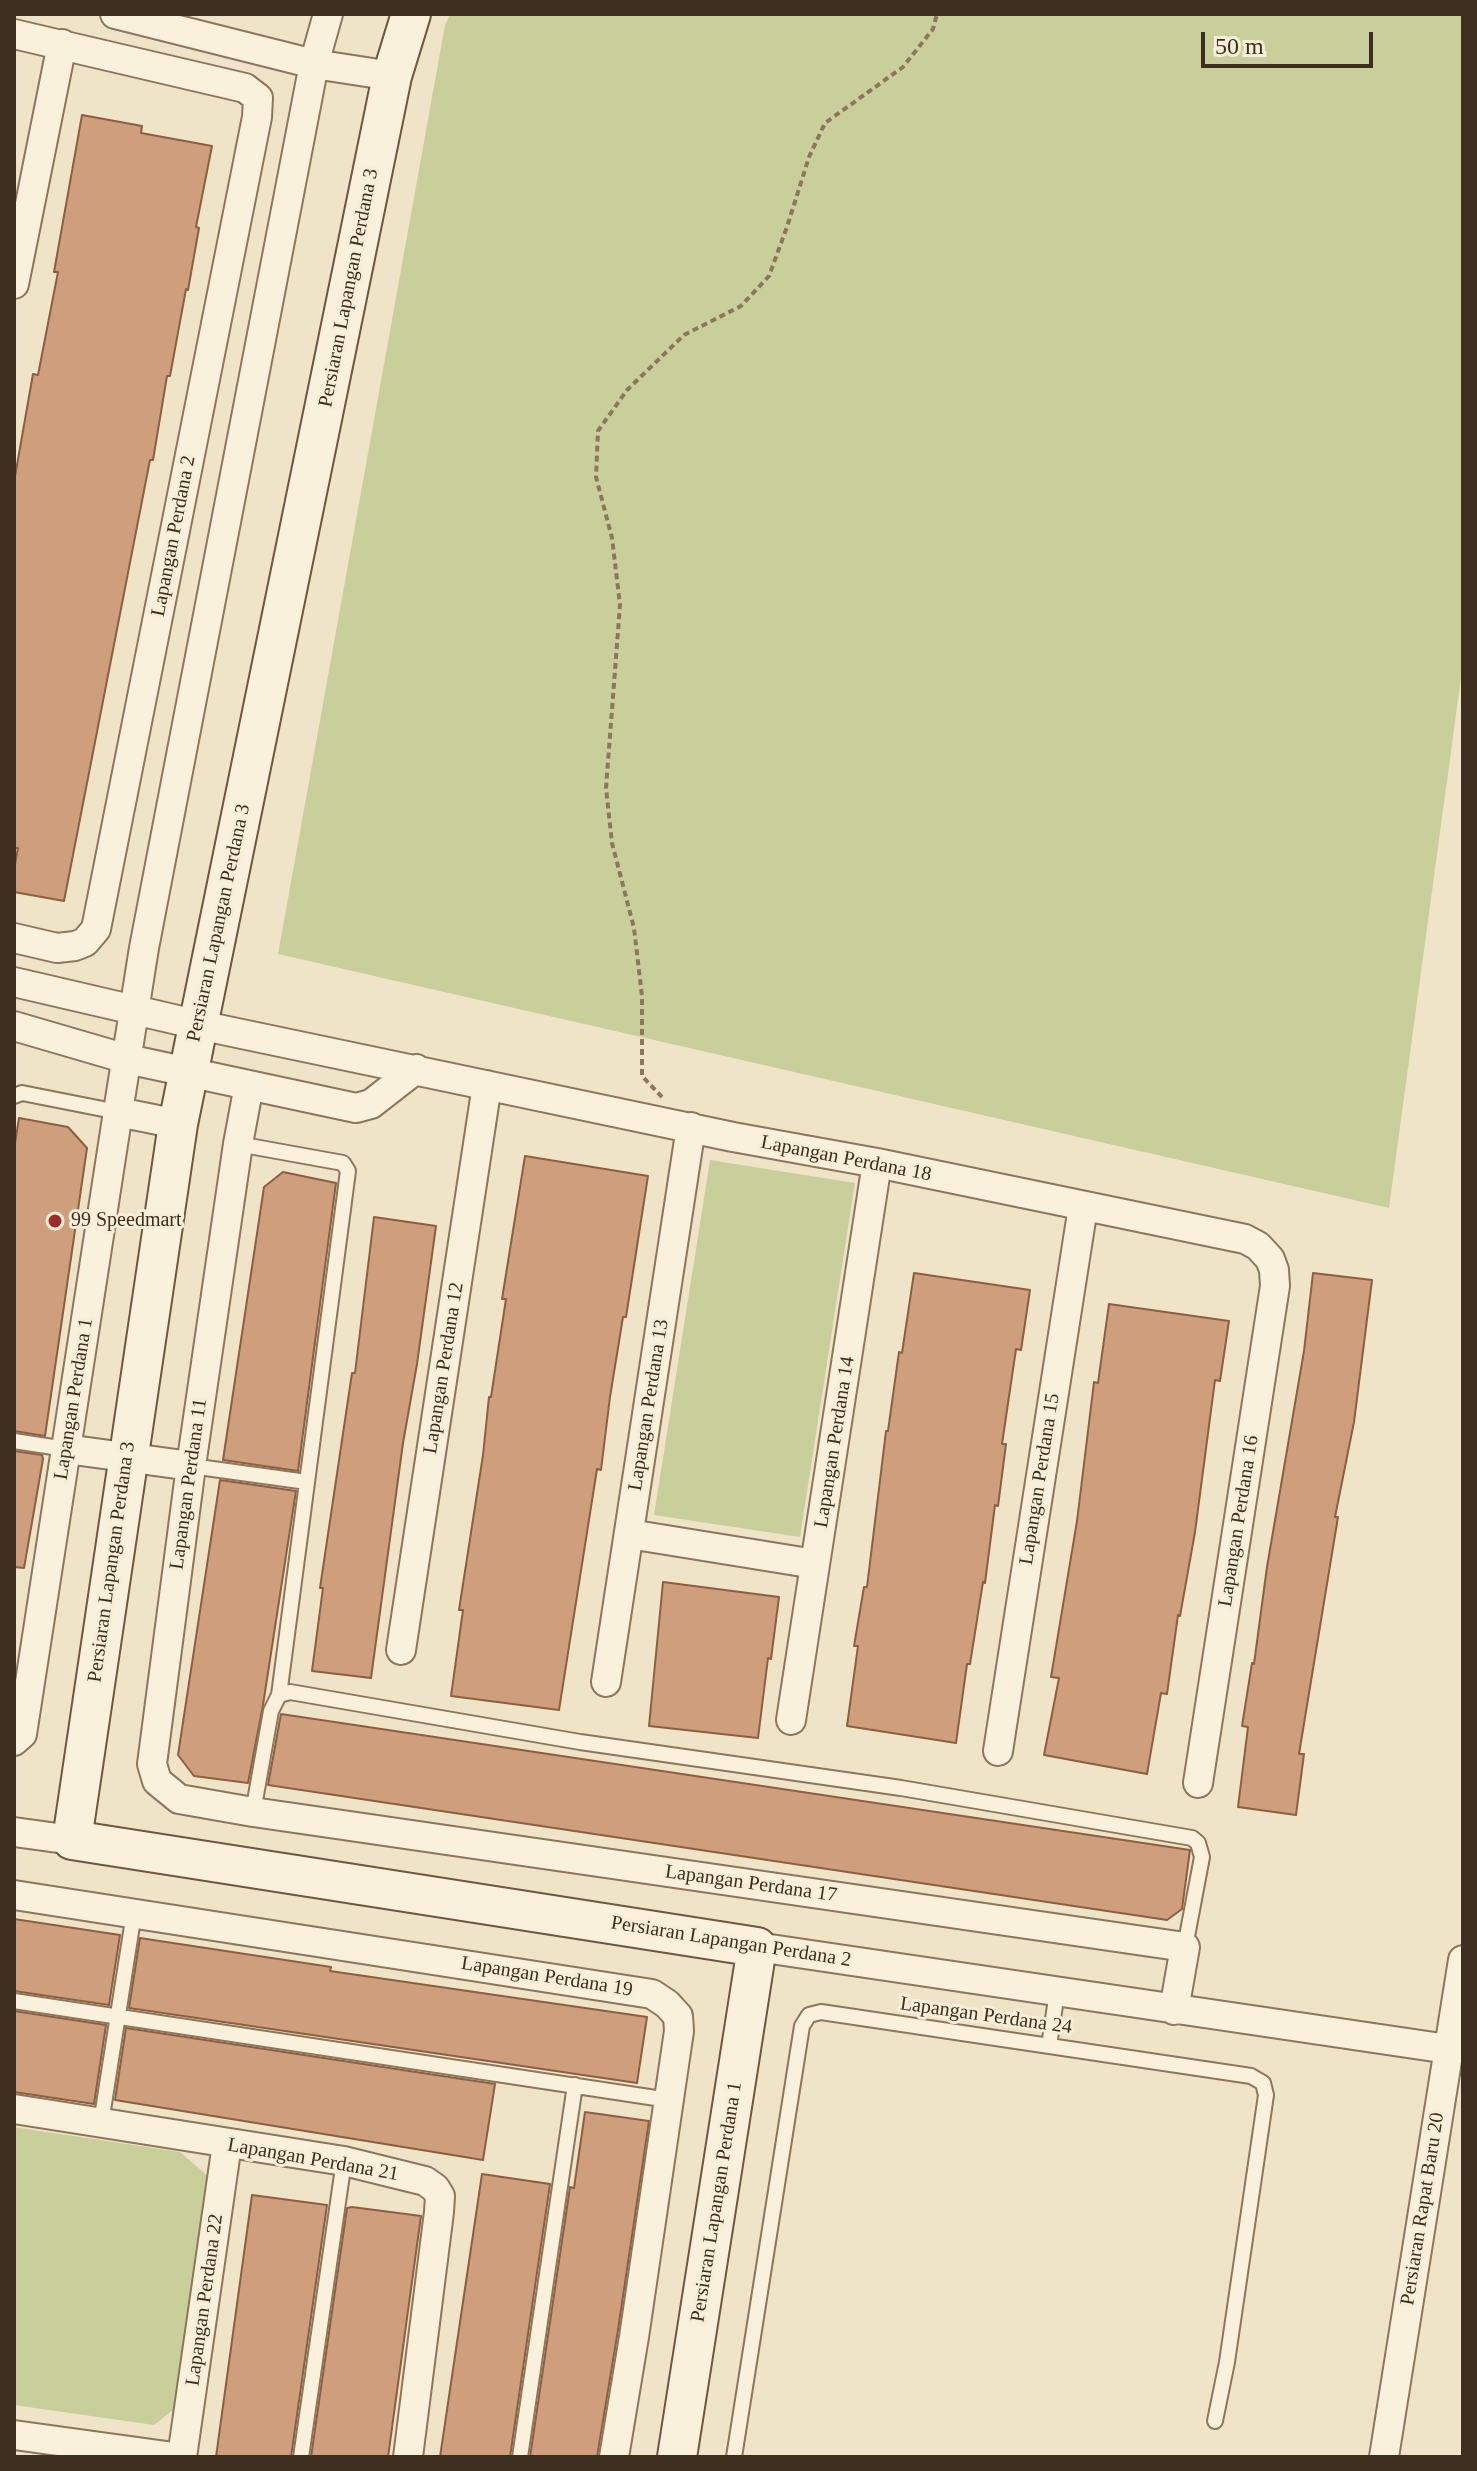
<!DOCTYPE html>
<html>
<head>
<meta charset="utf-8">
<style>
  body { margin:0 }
  #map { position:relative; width:1477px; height:2471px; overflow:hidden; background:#f0e4c8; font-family:"Times New Roman",serif }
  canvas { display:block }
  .frame { position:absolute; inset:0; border:16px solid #3d2e20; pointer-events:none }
  .scale { position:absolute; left:1201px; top:32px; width:172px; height:36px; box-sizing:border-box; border:4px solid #3d2e20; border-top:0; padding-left:10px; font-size:24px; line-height:28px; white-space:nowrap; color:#3d2e20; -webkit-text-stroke:6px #f7eed8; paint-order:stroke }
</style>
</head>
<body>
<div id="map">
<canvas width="1477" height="2471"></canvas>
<div class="frame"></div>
<div class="scale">50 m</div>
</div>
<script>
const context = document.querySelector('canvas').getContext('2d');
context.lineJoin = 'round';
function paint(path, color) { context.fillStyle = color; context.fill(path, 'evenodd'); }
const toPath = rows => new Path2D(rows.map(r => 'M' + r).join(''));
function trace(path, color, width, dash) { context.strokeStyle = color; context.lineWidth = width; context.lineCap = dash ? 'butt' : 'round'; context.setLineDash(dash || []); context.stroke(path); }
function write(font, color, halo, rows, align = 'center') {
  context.font = font + ' "Times New Roman",serif'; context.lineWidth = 6; context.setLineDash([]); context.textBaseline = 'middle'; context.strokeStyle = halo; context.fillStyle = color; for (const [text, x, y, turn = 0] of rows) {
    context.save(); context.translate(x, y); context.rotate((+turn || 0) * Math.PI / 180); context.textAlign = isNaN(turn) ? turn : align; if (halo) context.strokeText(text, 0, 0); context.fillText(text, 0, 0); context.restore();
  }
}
const green = toPath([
  [450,14,1463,14,1463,663,1389,1208,278,954,445,25],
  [710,1160,855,1183,800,1537,654,1515],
  [14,2127,180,2152,208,2176,173,2410,154,2425,14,2405]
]);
const building = toPath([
  [82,115,142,126,141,133,212,146,196,227,199,228,188,290,186,289,170,376,167,376,153,460,150,460,64,901,14,892,14,869,18,848,14,848,14,482,33,374,38,375,58,272,54,272,82,115],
  [19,1118,68,1127,87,1148,45,1436,14,1431,14,1149,19,1118],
  [525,1156,648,1176,626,1317,623,1317,610,1397,601,1470,597,1469,559,1710,451,1696,463,1610,459,1610,483,1455,489,1397,491,1397,506,1299,502,1299,525,1156],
  [283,1172,336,1183,298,1471,223,1460,264,1187,283,1172],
  [374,1217,436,1226,417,1364,403,1443,371,1678,312,1671,323,1588,320,1588,352,1373,355,1373,374,1217],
  [914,1273,1030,1290,1021,1350,1016,1349,1002,1444,1006,1444,998,1506,995,1505,985,1583,983,1582,970,1664,967,1664,956,1743,847,1726,858,1646,854,1646,864,1587,867,1587,886,1431,888,1431,899,1352,902,1353,914,1273],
  [1313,1273,1372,1280,1354,1422,1335,1517,1338,1517,1299,1754,1304,1754,1296,1815,1238,1807,1248,1727,1242,1726,1252,1663,1254,1664,1267,1567,1304,1351,1313,1273],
  [1109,1304,1229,1321,1220,1381,1215,1380,1195,1532,1180,1616,1178,1615,1167,1694,1161,1693,1147,1774,1044,1755,1059,1678,1051,1677,1077,1521,1094,1382,1098,1383,1109,1304],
  [14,1451,42,1455,43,1459,24,1568,14,1567,14,1451],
  [220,1480,296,1491,263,1705,248,1783,194,1776,178,1755,220,1480],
  [663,1582,779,1597,771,1659,768,1658,758,1738,649,1726,663,1582],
  [281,1714,1190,1850,1182,1909,1167,1920,268,1785,281,1714],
  [14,1919,120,1935,109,2005,14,1991,14,1919],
  [140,1938,331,1967,330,1971,647,2017,637,2083,129,2008,140,1938],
  [14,2011,106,2025,94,2104,14,2092,14,2011],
  [126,2028,495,2084,483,2160,115,2100,126,2028],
  [585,2112,649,2121,618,2330,597,2457,530,2457,570,2187,574,2188,585,2112],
  [482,2174,550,2184,510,2457,440,2457,482,2174],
  [252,2195,327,2205,291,2457,216,2457,252,2195],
  [352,2207,421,2216,388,2457,311,2457,347,2208,352,2207]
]);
const path = toPath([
  [662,1097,642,1076,642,996,634,928,612,843,606,788,620,605,612,538,596,477,598,431,627,390,684,335,741,306,769,276,787,227,809,157,825,123,903,67,933,29,937,14]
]);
const lane = toPath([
  [14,1096,22,1093,118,1112],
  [238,1144,343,1163,348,1171,279,1695],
  [14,1441,66,1449],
  [191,1466,307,1482],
  [253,1812,271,1711,279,1695,290,1692,580,1742,901,1788,1192,1838,1198,1843,1202,1857,1185,1947],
  [14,2001,669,2100],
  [1049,2046,1057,1992],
  [101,2123,134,1913],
  [301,2457,344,2161],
  [520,2457,575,2085],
  [734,2457,802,2026,809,2015,821,2012,1251,2076,1263,2083,1266,2095,1227,2362,1215,2421]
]);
const street = toPath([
  [115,14,314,64,392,76],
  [14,34,245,88,258,98,257,117,96,929,85,942,75,946,57,948,14,938],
  [14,284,62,44],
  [14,982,199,1025,733,1137,877,1163,1245,1239,1258,1246,1270,1259,1274,1270,1275,1286,1198,1783],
  [14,1026,127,1059,356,1108,371,1104,416,1069],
  [249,1085,238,1144,191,1466,152,1764,157,1781,179,1799,253,1812,1185,1947,1174,2010],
  [118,1112,144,948,314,64,328,14],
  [66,1449,191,1466],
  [629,1534,815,1564],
  [401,1650,487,1085],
  [606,1682,691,1127],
  [791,1720,877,1163],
  [14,1741,22,1734,118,1112,178,1124],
  [998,1751,1083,1207],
  [14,1832,72,1840],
  [14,1895,652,1994,667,2004,678,2016,679,2031,634,2337,614,2457],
  [757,1947,1448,2049],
  [14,2109,344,2161,425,2181,435,2188,440,2196,439,2212,408,2457],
  [14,2435,174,2457],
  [182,2457,227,2144],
  [1384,2457,1463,1960]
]);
const secondary = toPath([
  [411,14,392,76,178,1124,72,1840,757,1947,677,2457]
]);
const markers = [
  [55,1221,8,"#9e2a2b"]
];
const streetNames = [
  ["Persiaran Lapangan Perdana 3",349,288,-79],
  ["Lapangan Perdana 2",174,536,-79],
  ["Persiaran Lapangan Perdana 3",219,923,-78],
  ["Lapangan Perdana 18",846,1159,11],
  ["Lapangan Perdana 12",444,1368,-81],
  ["Lapangan Perdana 1",74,1399,-81],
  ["Lapangan Perdana 13",649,1405,-81],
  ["Lapangan Perdana 14",835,1442,-81],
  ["Lapangan Perdana 15",1040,1479,-81],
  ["Lapangan Perdana 11",189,1484,-82],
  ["Lapangan Perdana 16",1239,1521,-81],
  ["Persiaran Lapangan Perdana 3",112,1562,-82],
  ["Lapangan Perdana 17",751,1884,8],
  ["Persiaran Lapangan Perdana 2",731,1942,9],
  ["Lapangan Perdana 19",547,1977,9],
  ["Lapangan Perdana 24",986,2016,8],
  ["Lapangan Perdana 21",313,2160,10],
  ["Persiaran Lapangan Perdana 1",717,2202,-81],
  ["Persiaran Rapat Baru 20",1423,2209,-81],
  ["Lapangan Perdana 22",205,2300,-82]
];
const poiNames = [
  ["99 Speedmart",71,1221]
];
paint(green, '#c9cf9b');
paint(building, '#cf9f7d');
trace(building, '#8d5f41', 2);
trace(lane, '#8d765c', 18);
trace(street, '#8d765c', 32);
trace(secondary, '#6f573f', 42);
trace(path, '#8d765c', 4, [6, 4]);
trace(lane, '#faf1dc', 14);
trace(street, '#faf1dc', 28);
trace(secondary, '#faf1dc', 38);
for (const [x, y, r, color] of markers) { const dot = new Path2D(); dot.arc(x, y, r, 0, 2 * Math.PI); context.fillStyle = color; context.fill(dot); trace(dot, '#f7eed8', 3); }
write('20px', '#3d2e20', '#f7eed8', streetNames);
write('20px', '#3d2e20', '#f7eed8', poiNames, 'left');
</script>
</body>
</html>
